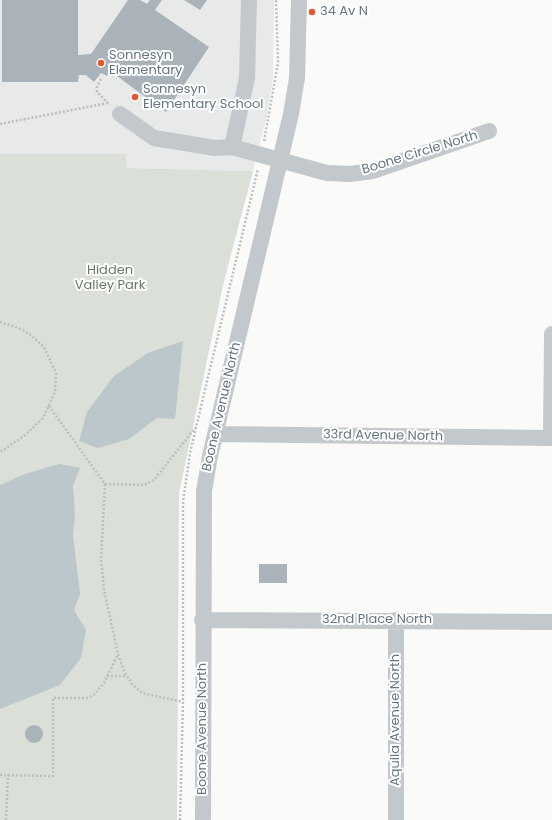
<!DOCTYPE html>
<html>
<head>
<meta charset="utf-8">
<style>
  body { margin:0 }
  canvas { display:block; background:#fafaf8 }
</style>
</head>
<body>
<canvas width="552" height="820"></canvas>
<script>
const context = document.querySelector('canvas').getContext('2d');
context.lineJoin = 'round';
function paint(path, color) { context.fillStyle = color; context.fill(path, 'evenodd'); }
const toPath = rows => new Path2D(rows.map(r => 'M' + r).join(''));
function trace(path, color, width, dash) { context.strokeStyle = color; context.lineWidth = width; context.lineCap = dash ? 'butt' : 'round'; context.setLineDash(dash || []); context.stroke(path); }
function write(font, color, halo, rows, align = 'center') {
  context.font = font + ' Poppins,sans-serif'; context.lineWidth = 4; context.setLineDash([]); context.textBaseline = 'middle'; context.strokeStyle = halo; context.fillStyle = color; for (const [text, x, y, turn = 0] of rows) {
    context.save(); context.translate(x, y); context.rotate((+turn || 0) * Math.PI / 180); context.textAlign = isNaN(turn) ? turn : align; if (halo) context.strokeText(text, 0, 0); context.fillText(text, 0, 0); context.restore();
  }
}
const built = toPath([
  [0,0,274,0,273,78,267,115,253,171,0,165]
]);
const green = toPath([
  [0,154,126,154,127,168,253,171,223,285,179,493,177,820,0,820]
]);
const water = toPath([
  [183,341,175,419,157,418,129,439,98,448,79,441,87,412,114,376,148,353],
  [59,464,80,468,73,486,75,514,73,535,80,594,74,610,86,630,81,658,60,685,0,709,0,485,25,474]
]);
const building = toPath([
  [2,0,78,0,78,55,91,54,128,0,140,0,147,4,150,0,162,0,155,10,209,47,166,112,110,71,107,76,101,73,94,82,86,75,79,75,78,82,2,82],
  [184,0,207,0,200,10],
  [259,564,287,564,287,583,259,583],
  '25 734a9 9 0 1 1 18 0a9 9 0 1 1-18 0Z'
]);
const path = toPath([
  [101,79,97,87,97,92,108,103],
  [0,124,108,103],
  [264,141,278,63,276,0],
  [0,322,19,328,32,336,44,347,56,373,55,392,43,418,24,436,0,452],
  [49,406,105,484,144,485,154,480,196,427],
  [105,484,101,559,104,589,118,654,124,671,132,684,142,693,183,702],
  [107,676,127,676],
  [0,775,53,776,53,698,88,698,95,694,104,683,118,654],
  [6,820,8,775],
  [180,820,183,702,183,502,190,453,203,398,258,169]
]);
const minor = toPath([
  [249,0,247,78,232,147,327,173,350,174,373,171,489,131],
  [120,114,154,138,215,148,232,147],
  [216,434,552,438],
  [551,438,552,334],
  [202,620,552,622],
  [396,620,396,820],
  [203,820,204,491,210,456,291,114,297,78,299,0]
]);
const markers = [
  [312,12,4,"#e4572e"],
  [101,63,4,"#e4572e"],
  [135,97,4,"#e4572e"]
];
const poiNames = [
  ["34 Av N",320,12],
  ["Sonnesyn",109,56],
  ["Elementary",109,71],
  ["Sonnesyn",143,90],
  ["Elementary School",143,105]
];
const streetNames = [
  ["Boone Circle North",420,153,-17],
  ["Boone Avenue North",222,407,-77],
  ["33rd Avenue North",383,436,1],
  ["32nd Place North",377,620],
  ["Aquila Avenue North",396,720,-90],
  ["Boone Avenue North",203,729,-90]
];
const parkNames = [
  ["Hidden",110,271],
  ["Valley Park",110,286]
];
paint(built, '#e8e9e9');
paint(green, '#dadfd7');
paint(water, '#bbc7cb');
paint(building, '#aab3b9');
trace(path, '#bbbfc2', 2.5, [2, 2]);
trace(minor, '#c3c8cc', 16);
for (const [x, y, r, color] of markers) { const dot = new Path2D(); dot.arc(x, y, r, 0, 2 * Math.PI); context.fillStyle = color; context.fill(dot); trace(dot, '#fff', 1.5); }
write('13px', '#657683', '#fff', poiNames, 'left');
write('13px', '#657683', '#fff', streetNames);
write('13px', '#687a64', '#fff', parkNames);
</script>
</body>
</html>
